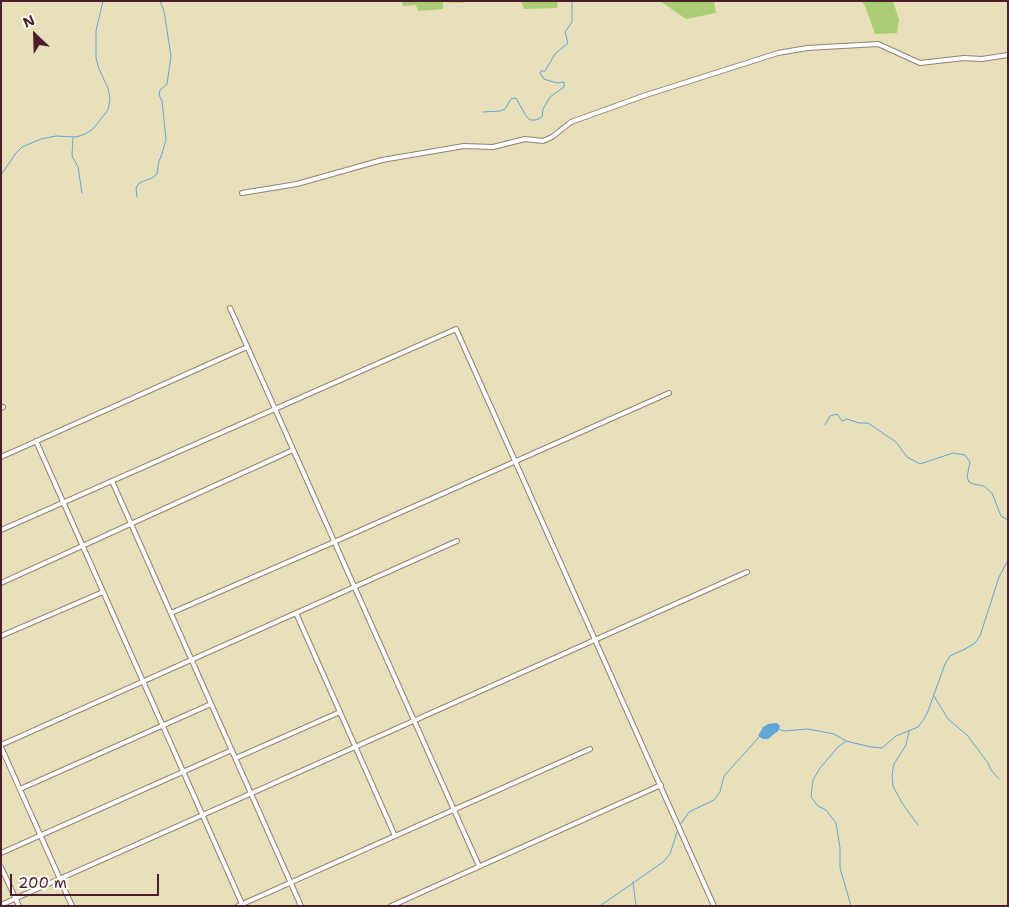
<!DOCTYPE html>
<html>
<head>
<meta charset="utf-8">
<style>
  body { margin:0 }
  #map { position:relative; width:1009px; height:907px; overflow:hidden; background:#e7dfb9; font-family:"Shantell Sans",sans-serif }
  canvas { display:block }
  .frame { position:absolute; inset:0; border:2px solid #4a1f2b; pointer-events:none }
  .north { position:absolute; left:10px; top:10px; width:50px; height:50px; -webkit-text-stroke:4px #fdfcf7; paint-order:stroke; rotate:336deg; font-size:14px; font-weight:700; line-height:20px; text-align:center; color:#4a1f2b }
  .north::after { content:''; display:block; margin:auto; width:18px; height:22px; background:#4a1f2b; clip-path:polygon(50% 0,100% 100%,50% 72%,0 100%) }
  .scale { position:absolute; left:10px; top:874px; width:149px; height:22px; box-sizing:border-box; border:2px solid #4a1f2b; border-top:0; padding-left:6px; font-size:15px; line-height:18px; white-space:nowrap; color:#4a1f2b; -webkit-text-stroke:4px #fdfcf7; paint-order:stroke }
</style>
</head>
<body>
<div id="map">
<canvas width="1009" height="907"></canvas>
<div class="frame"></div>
<div class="north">N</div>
<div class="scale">200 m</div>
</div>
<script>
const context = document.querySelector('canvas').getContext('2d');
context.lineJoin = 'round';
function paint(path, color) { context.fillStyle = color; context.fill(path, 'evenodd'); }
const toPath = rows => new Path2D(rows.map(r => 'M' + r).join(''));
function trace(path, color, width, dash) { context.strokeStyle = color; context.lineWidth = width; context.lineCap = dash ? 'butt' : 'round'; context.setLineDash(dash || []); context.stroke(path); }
const green = toPath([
  [402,1,465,1,463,3,443,2,443,9,418,11,416,5,403,6],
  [521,1,558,1,557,8,524,9],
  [660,1,714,1,716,13,686,19],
  [861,1,893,1,899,20,897,33,875,34,865,6]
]);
const water = toPath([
  [777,723,780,726,778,731,768,739,763,739,758,736,763,727,768,724]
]);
const stream = toPath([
  [483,112,500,111,505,109,511,99,516,98,526,116,530,120,536,120,542,117,543,109,550,97,564,87,564,82,557,83,550,81,544,79,540,73,541,71,545,71,555,54,568,43,565,32,572,22,572,1],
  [73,138,72,156,78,167,82,193],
  [1,175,16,153,22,147,41,139,56,136,76,137,85,134,93,129,108,110,110,99,108,88,99,69,96,58,96,31,103,1],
  [137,197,136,188,139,183,152,178,157,174,159,161,162,154,166,139,162,101,159,95,160,90,167,84,171,56,164,11,160,1],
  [825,425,830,416,837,414,842,421,847,419,859,423,868,423,896,442,907,457,920,464,953,453,965,455,970,462,967,477,969,482,973,484,984,486,992,493,1001,516,1008,520],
  [934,696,948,719,967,735,988,763,991,770,999,779],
  [779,729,784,731,808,729,834,734,846,741,871,747,882,748,896,736,918,727,924,719,928,711,945,664,950,656,965,649,975,643,980,636,999,577,1008,560],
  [909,732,906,745,894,764,892,775,893,786,902,803,918,825],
  [845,742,838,747,820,768,813,780,811,797,818,806,826,810,836,823,840,848,840,868,851,906],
  [680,825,689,812,714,800,720,792,724,776,760,736],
  [633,882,636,906],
  [600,906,663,862,670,854,678,829]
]);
const street = toPath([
  [242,193,297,184,382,160,464,146,493,147,525,139,543,141,552,137,571,122,646,95,778,53,807,48,878,44,920,63,964,58,982,59,1008,55],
  [230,308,479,866],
  [1,408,3,407],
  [36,441,243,906],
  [1,457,247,347],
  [112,481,301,906],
  [1,530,456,329,714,906],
  [1,583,293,450],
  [171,613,334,542,669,393],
  [296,613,395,836],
  [1,636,103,592],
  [1,745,457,541],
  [1,747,72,906],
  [236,758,340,712],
  [20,789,211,704],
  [1,853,232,750],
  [1,867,19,906],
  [1,905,747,572],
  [238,906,590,749],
  [391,906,661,785]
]);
paint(green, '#aacd76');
paint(water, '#61a6d6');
trace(stream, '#61a6d6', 1);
trace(street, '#987f72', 6);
trace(street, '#fff', 4);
</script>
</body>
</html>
